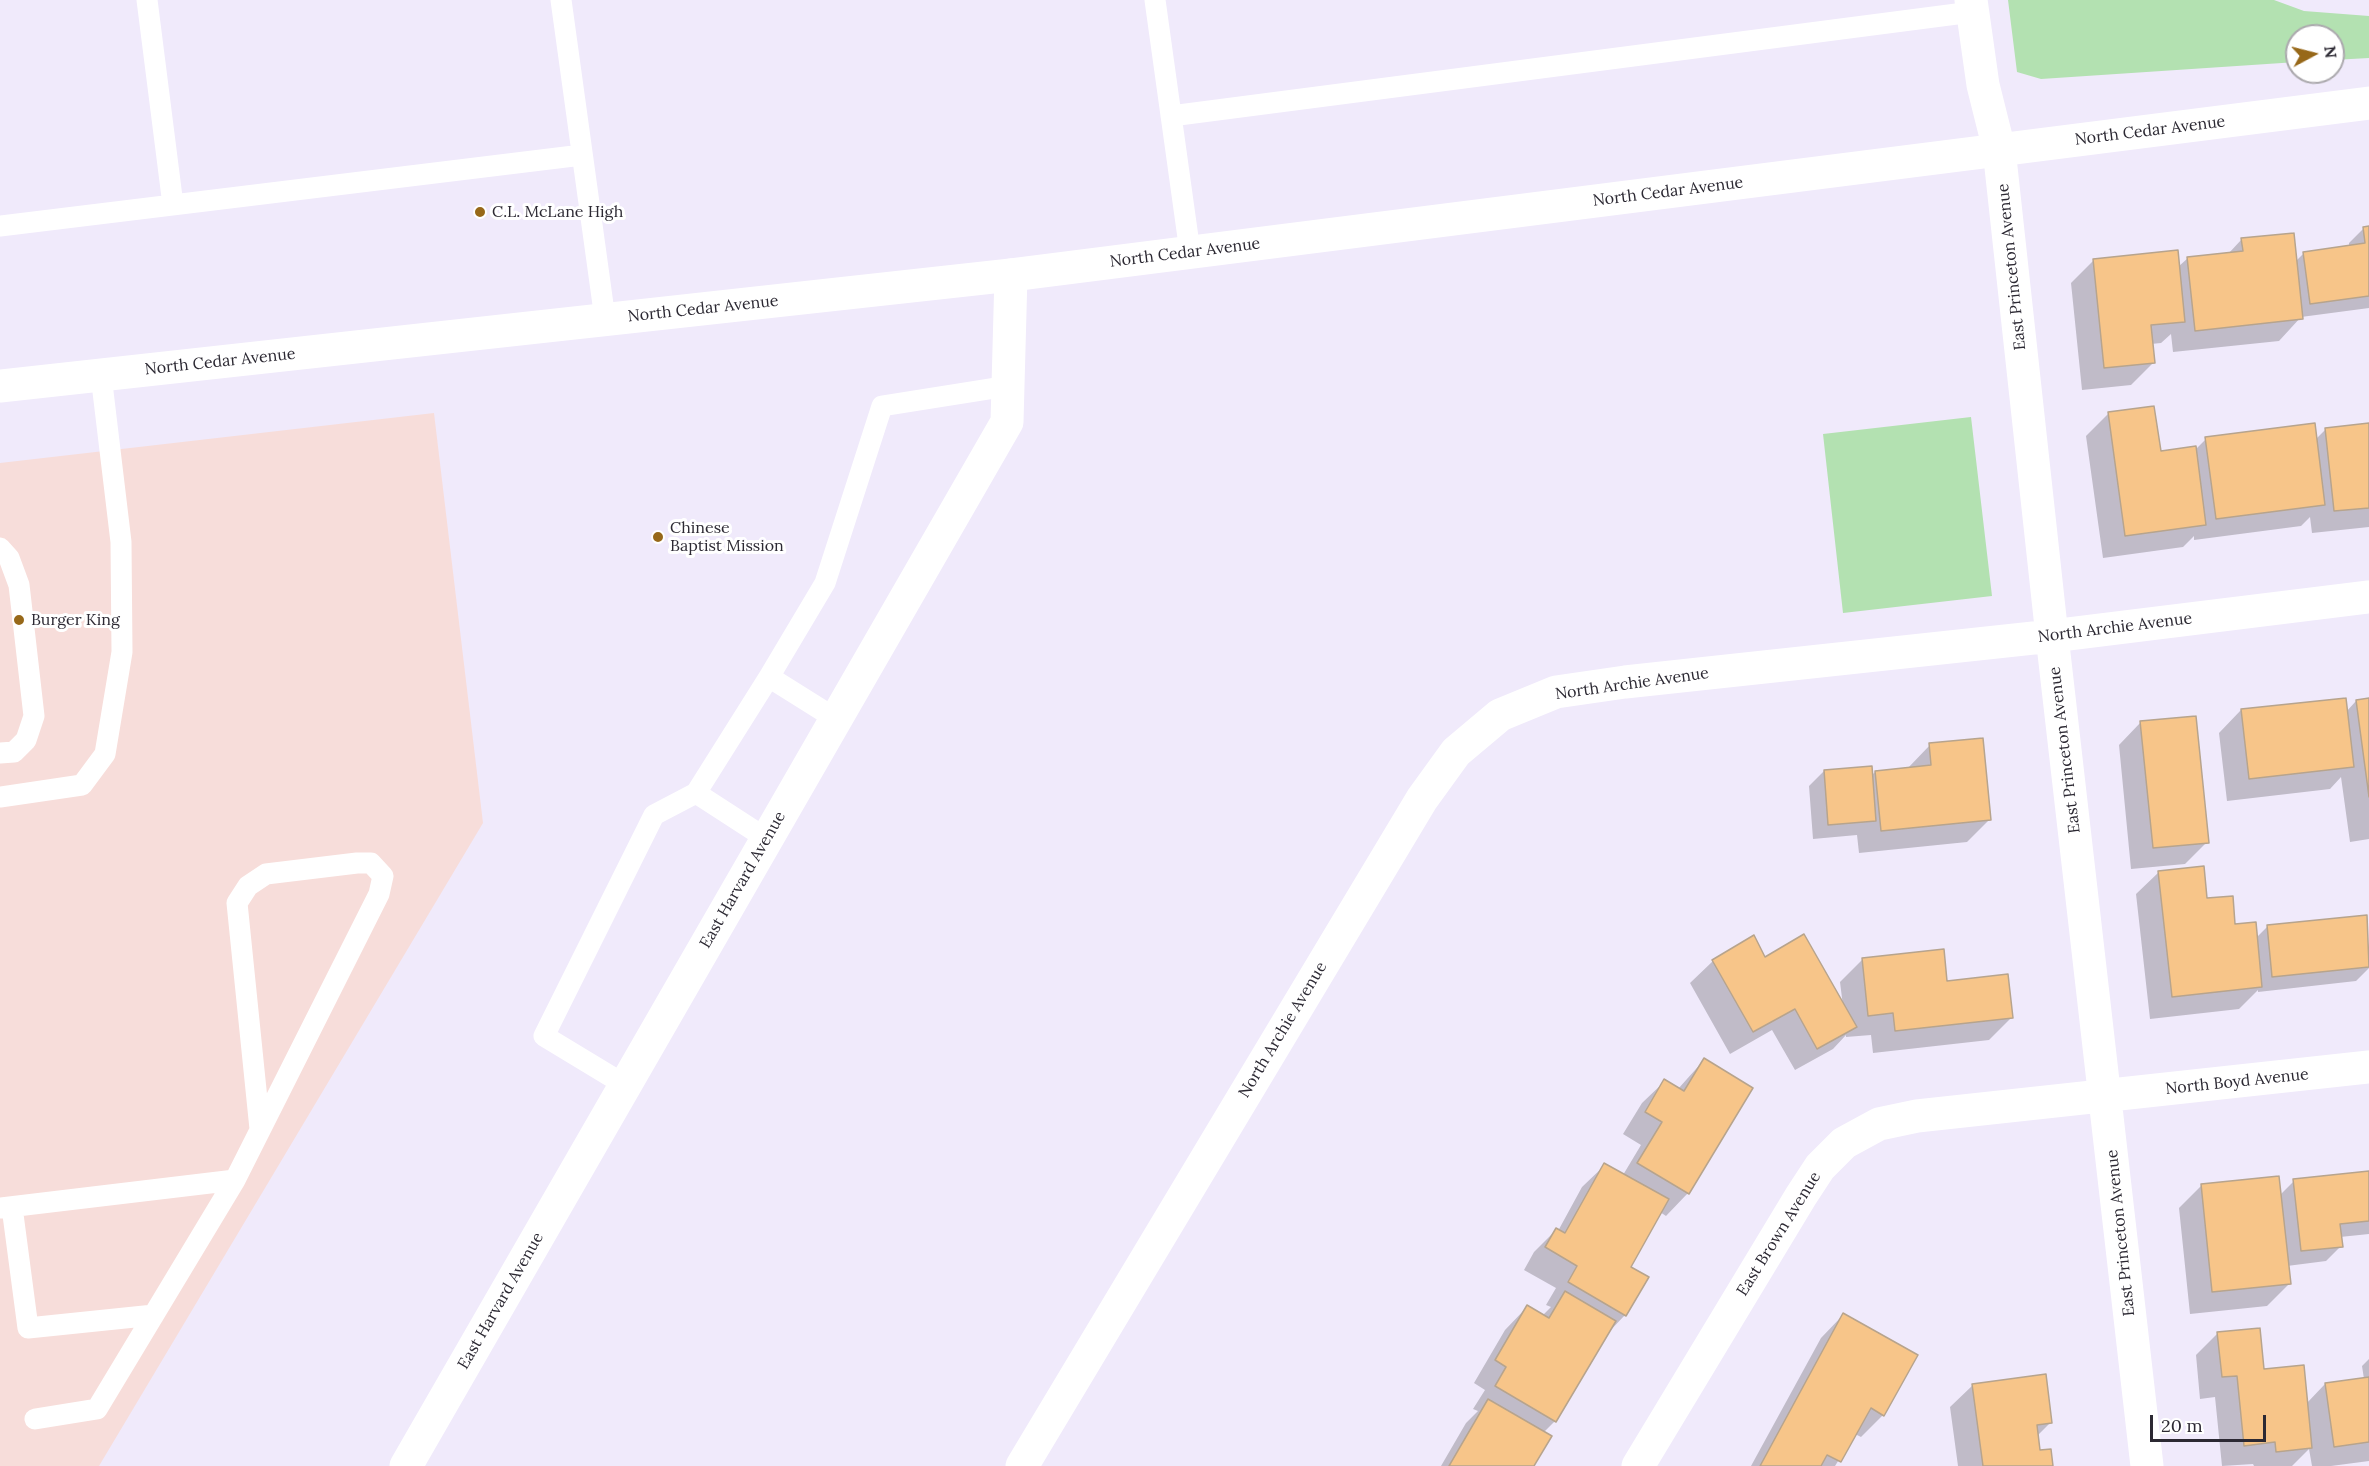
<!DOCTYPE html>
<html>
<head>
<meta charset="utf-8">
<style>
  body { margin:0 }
  #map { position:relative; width:2369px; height:1466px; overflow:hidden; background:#f0eafb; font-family:Lora,serif }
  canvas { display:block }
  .north { position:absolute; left:2285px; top:24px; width:60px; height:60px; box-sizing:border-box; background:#fff; border:2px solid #aba9ad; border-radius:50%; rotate:83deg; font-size:16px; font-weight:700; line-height:24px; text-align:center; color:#2c2933 }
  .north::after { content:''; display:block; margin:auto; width:21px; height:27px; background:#976819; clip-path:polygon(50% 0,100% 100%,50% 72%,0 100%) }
  .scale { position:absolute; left:2150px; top:1415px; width:116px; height:27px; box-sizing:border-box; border:3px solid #2c2933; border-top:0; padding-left:8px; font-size:18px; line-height:21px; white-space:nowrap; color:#2c2933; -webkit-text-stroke:4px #fff; paint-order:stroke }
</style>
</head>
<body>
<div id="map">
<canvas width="2369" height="1466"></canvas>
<div class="north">N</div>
<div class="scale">20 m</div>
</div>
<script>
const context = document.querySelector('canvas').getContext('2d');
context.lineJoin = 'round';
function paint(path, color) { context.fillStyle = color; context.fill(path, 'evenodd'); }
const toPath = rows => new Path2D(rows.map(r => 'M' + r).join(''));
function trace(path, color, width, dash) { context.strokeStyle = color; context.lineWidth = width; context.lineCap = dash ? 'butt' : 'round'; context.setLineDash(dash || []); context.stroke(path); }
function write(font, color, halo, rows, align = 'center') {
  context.font = font + ' Lora,serif'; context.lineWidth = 6; context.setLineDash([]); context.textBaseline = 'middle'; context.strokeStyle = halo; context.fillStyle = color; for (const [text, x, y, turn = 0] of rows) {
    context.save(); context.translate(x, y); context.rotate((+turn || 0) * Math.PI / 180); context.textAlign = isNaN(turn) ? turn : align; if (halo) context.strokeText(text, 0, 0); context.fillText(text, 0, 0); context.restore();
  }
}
const commercial = toPath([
  [434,413,483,823,99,1466,0,1466,0,463]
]);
const green = toPath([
  [2008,0,2274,0,2304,11,2369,16,2369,58,2333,60,2333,36,2297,36,2297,62,2041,79,2017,72],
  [1971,417,1992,596,1843,613,1823,434]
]);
const shadow = toPath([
  [2364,228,2369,228,2369,308,2301,317,2279,341,2173,352,2171,334,2161,343,2151,344,2153,363,2131,385,2082,390,2071,283,2093,261,2178,267,2188,258,2228,254,2242,239,2295,262,2304,253,2349,247,2349,243],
  [2109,413,2159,452,2195,450,2206,439,2315,440,2326,429,2369,425,2369,527,2312,533,2310,517,2301,526,2194,540,2194,536,2183,547,2103,558,2086,436],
  [2369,700,2369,839,2350,842,2341,777,2330,789,2227,801,2219,733,2241,710,2346,712,2356,701],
  [2141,722,2207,842,2185,864,2131,869,2119,745],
  [1930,745,1990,819,1967,842,1859,853,1857,835,1813,839,1809,786,1824,771,1871,776,1875,772,1907,769],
  [2159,872,2206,900,2234,926,2256,938,2267,927,2365,917,2369,968,2356,981,2258,992,2258,990,2239,1009,2150,1019,2136,894],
  [1765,959,1843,1006,1840,982,1862,960,1946,983,2011,1018,1989,1040,1873,1053,1871,1035,1846,1037,1846,1035,1833,1049,1795,1070,1772,1030,1730,1054,1690,983,1713,961],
  [1704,1060,1751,1089,1688,1193,1666,1216,1660,1212,1629,1267,1625,1315,1606,1335,1555,1421,1543,1433,1532,1466,1441,1466,1466,1423,1478,1411,1473,1409,1485,1390,1474,1383,1505,1330,1527,1307,1542,1316,1551,1307,1546,1305,1556,1288,1524,1270,1534,1252,1556,1230,1558,1231,1582,1187,1605,1165,1623,1175,1641,1145,1623,1134,1642,1103,1665,1081,1678,1089],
  [2369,1173,2369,1234,2340,1237,2341,1246,2326,1261,2287,1266,2289,1284,2267,1306,2190,1314,2179,1208,2202,1185,2280,1195,2294,1181],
  [1843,1315,1883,1415,1861,1437,1855,1434,1835,1466,1751,1466,1821,1338],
  [2218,1333,2306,1404,2325,1384,2364,1379,2362,1366,2369,1359,2369,1461,2331,1466,2312,1466,2309,1449,2292,1466,2254,1466,2253,1464,2222,1466,2215,1397,2200,1399,2196,1355],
  [1973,1385,2050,1423,2037,1436,2039,1452,2052,1466,1958,1466,1950,1407]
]);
const building = toPath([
  [2369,226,2369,296,2310,304,2303,252,2365,243,2363,227,2369,226],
  [2294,233,2303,319,2195,331,2187,257,2243,251,2241,238,2294,233],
  [2178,250,2185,322,2151,325,2155,363,2104,368,2093,259,2178,250],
  [2154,406,2161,451,2196,446,2206,525,2125,536,2108,412,2154,406],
  [2315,423,2325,505,2216,519,2205,437,2315,423],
  [2369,423,2369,508,2334,511,2325,428,2369,423],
  [2346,698,2354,767,2249,779,2241,709,2346,698],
  [2369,698,2369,797,2356,700,2369,698],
  [2196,716,2209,843,2153,848,2140,721,2196,716],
  [1983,738,1991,820,1881,831,1875,771,1931,765,1929,743,1983,738],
  [1872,766,1876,821,1828,825,1824,770,1872,766],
  [2204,866,2207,898,2233,896,2235,924,2256,922,2262,987,2172,997,2158,871,2204,866],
  [2367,915,2369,967,2272,977,2267,925,2367,915],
  [1804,934,1857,1027,1817,1049,1795,1009,1753,1032,1712,960,1754,935,1765,957,1804,934],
  [1944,949,1947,981,2008,974,2013,1018,1895,1031,1893,1013,1868,1016,1862,958,1944,949],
  [1704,1058,1753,1088,1689,1194,1637,1163,1662,1122,1645,1112,1664,1079,1684,1091,1704,1058],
  [1604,1163,1669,1199,1631,1267,1649,1277,1626,1316,1568,1282,1577,1266,1545,1247,1556,1228,1565,1233,1604,1163],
  [2369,1171,2369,1221,2340,1224,2343,1247,2301,1251,2293,1179,2369,1171],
  [2279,1176,2291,1284,2212,1292,2201,1184,2279,1176],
  [1565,1291,1616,1321,1556,1422,1495,1386,1506,1367,1495,1360,1527,1305,1549,1318,1565,1291],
  [1843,1313,1918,1355,1884,1416,1871,1408,1841,1462,1827,1455,1821,1466,1760,1466,1843,1313],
  [2260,1328,2264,1369,2304,1365,2312,1448,2276,1452,2275,1442,2244,1446,2237,1376,2222,1377,2217,1332,2260,1328],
  [2046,1374,2052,1423,2037,1425,2040,1450,2051,1449,2053,1466,1983,1466,1972,1384,2046,1374],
  [2369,1377,2369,1442,2334,1447,2325,1383,2369,1377],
  [1488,1399,1552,1436,1534,1466,1449,1466,1488,1399]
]);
const lane = toPath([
  [147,0,173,205],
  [561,0,605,319],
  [1155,0,1190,252],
  [1171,116,1972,12],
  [0,226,582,155],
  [0,548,9,558,19,585,34,716,26,740,14,752,0,753],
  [769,677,836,719],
  [696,793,767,839],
  [0,797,82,785,105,754,122,652,121,542,101,375],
  [625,1085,544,1036,654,815,696,793,769,677,825,583,882,406,1008,386],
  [12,1207,28,1328,154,1315],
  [0,1208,235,1180,379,894,383,876,371,863,357,863,266,874,248,886,237,903,260,1129],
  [35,1419,97,1409,235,1180]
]);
const street = toPath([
  [1971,0,1983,85,1999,149,2052,636,2147,1466],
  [406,1466,1007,422,1011,275],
  [1022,1466,1422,799,1456,752,1500,715,1556,692,1625,682,2052,636,2369,597],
  [1638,1466,1801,1196,1820,1167,1844,1143,1879,1124,1917,1116,2369,1067]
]);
const secondary = toPath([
  [0,386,1011,275,2369,103]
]);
const markers = [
  [480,212,6,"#976819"],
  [658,537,6,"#976819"],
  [19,620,6,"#976819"]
];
const streetNames = [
  ["North Cedar Avenue",2150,131,-7],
  ["North Cedar Avenue",1668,192,-7],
  ["North Cedar Avenue",1185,253,-7],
  ["East Princeton Avenue",2012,267,-96],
  ["North Cedar Avenue",703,309,-6],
  ["North Cedar Avenue",220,362,-6],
  ["North Archie Avenue",2115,628,-7],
  ["North Archie Avenue",1632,684,-8],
  ["East Princeton Avenue",2065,750,-97],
  ["East Harvard Avenue",743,880,-60],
  ["North Archie Avenue",1283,1030,-59],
  ["North Boyd Avenue",2237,1082,-6],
  ["East Princeton Avenue",2121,1233,-96],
  ["East Brown Avenue",1779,1234,-58],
  ["East Harvard Avenue",501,1301,-60]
];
const poiNames = [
  ["C.L. McLane High",492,212],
  ["Chinese",670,528],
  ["Baptist Mission",670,546],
  ["Burger King",31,620]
];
paint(commercial, '#f7ddda');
paint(green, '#b3e1b1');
paint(shadow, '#0003');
paint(building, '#f7c589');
trace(building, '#b7a48d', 1.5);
trace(lane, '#fff', 21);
trace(street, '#fff', 33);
trace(secondary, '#fff', 33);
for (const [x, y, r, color] of markers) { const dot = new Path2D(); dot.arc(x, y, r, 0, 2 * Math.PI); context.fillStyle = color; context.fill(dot); trace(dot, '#fff', 2); }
write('16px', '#2c2933', '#fff', streetNames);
write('16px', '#2c2933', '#fff', poiNames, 'left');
</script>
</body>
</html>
